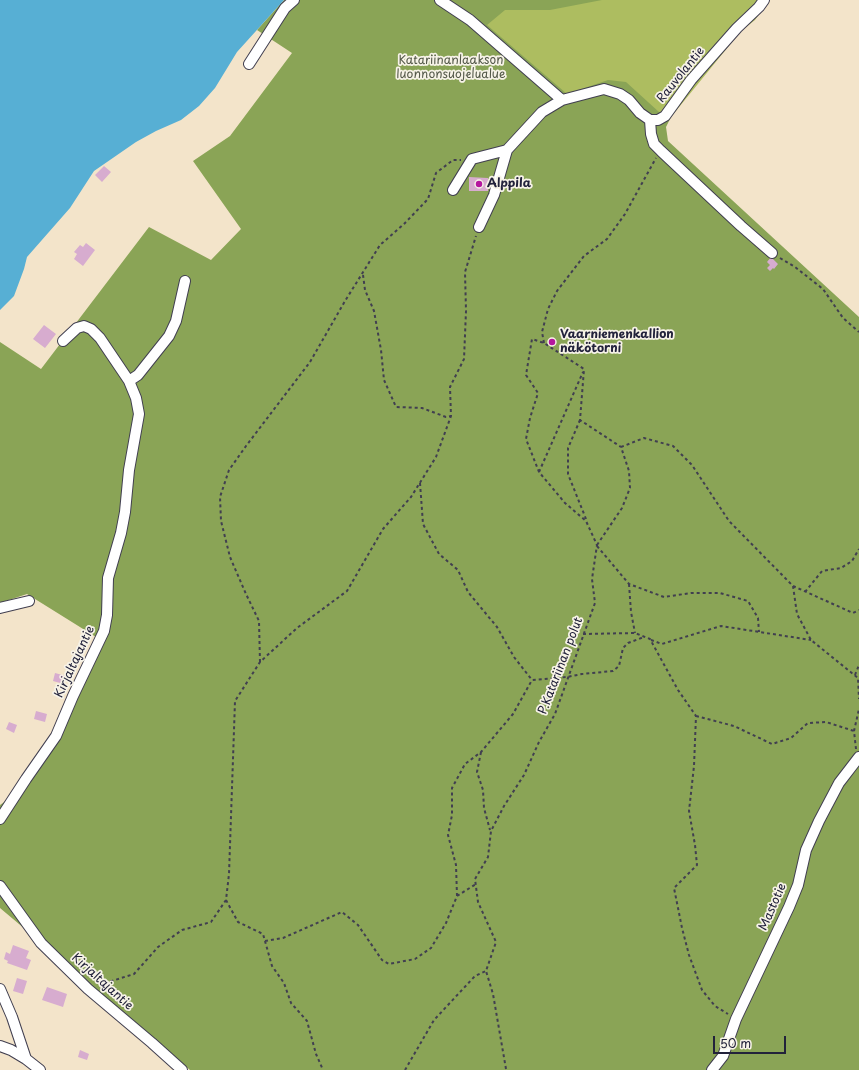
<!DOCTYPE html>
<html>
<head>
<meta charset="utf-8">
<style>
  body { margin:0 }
  #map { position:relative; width:859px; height:1070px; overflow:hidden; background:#f3e4ca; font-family:"Playpen Sans",sans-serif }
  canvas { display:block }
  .scale { position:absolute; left:713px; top:1036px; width:73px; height:18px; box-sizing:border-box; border:2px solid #22223b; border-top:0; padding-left:5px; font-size:12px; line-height:14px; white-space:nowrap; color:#22223b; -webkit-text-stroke:3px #f7f3e8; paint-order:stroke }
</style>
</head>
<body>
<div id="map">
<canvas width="859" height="1070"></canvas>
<div class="scale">50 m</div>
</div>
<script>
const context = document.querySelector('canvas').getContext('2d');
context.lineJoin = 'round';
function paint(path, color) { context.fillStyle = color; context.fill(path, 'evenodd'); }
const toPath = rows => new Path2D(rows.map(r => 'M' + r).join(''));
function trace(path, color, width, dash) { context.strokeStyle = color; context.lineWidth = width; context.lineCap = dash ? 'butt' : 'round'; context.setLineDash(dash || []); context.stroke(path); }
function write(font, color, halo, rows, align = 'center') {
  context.font = font + ' "Playpen Sans",sans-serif'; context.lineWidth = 3.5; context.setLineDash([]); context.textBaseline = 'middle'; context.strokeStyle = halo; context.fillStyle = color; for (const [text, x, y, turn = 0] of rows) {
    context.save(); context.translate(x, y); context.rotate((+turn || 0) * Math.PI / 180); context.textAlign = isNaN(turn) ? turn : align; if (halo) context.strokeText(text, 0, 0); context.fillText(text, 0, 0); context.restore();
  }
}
const green = toPath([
  [349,0,769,0,755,20,741,31,671,117,666,115,562,100]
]);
const forest = toPath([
  [284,0,602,0,550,10,505,10,487,25,567,94,608,80,626,82,659,112,671,117,666,127,668,141,859,317,859,1070,190,1070,147,1032,0,908,0,805,23,789,104,642,27,594,0,603,0,342,41,369,149,227,211,260,241,229,193,161,230,136,292,53,257,30]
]);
const water = toPath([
  [0,0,284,0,237,52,215,88,199,106,181,120,156,131,136,142,94,171,70,208,27,257,24,269,14,296,0,310]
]);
const building = toPath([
  [104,166,111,172,102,182,95,175],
  [469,177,488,178,488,191,469,191],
  [86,243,95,250,83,266,74,259,77,254,74,252,80,245,83,247],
  [771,257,778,264,774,269,773,268,770,271,767,268,770,265,767,262],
  [44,325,56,334,45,348,33,339],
  [55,673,66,676,64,684,53,681],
  [36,711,47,714,45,722,34,719],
  [9,722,17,725,14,733,6,729],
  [13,945,29,951,26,958,31,960,27,970,7,963,8,961,4,959,6,952,10,954],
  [17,978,27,981,23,994,13,991],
  [47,987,67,994,63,1007,42,1000],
  [80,1050,89,1054,87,1060,78,1057]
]);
const path = toPath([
  [780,258,795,267,823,289,843,318,859,332],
  [363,275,365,290,374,311,381,350,384,380,396,407,422,408,446,417,451,416],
  [544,343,542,332,548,309,557,291,584,256,607,239,625,214,656,158],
  [580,420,568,448,568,474,586,519],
  [621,447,644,438,673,446,692,465,729,521,793,586,853,613,859,610],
  [539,472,583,372],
  [420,483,423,524,439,554,458,570,468,592,497,627,514,657,532,680,567,677,582,674,613,671,619,666,623,648,628,643,644,637],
  [597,545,622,508,630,488,629,471,621,447],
  [597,546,629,584,664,597,691,593,720,593,748,601,758,618,759,632],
  [629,584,631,612,635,633],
  [793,586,797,614,811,640,858,678,859,699],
  [805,592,822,571,841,568,852,561,859,549],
  [583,634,635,633,650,639,678,690,696,716,694,766,689,811,695,845,697,865,674,888,682,928,689,955,702,990,715,1006,728,1014],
  [651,640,662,644,721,626,811,640],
  [260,662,259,621,246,594,230,557,221,521,220,497,229,470,246,446,310,362,345,301,380,245,404,224,428,199,436,173,453,160,461,160],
  [855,675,859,665],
  [696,716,734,726,772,744,791,738,808,723,826,722,854,731],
  [856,749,854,731,859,709],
  [481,752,477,772,483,790,484,808,490,830],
  [457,896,476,884],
  [226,900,238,922,263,934,272,966,284,983,291,1003,307,1021,316,1054,323,1070],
  [265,941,283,938,342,912,358,925,382,960,389,964,415,959,431,948,446,923,457,896,456,865,448,835,452,815,452,788,465,764,481,752,513,714,532,680],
  [99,985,134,974,158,947,182,930,211,922,226,900,229,874,235,701,260,662,297,628,347,591,383,529,411,497,436,457,451,416,450,387,464,359,466,311,465,272,476,236],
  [506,1069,493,994,486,971,496,942,478,902,475,879,488,857,491,831,504,806,524,775,539,742,555,714,595,603,592,579,597,545,586,521,565,503,539,472,526,439,530,418,538,393,526,375,532,339,544,343,584,369,580,420,621,447],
  [405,1070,434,1020,475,976,486,971]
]);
const minor = toPath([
  [440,0,470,20,562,100],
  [249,64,285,8,294,0],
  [650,120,651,134,654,144,661,151,741,226,772,253],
  [453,190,472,159,507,150],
  [479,227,494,195,507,150,542,112,562,100,604,89,620,94,629,100,640,113,650,120,658,120,665,116,691,80,737,28,759,7,764,0],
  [129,381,138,375,169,336,176,321,185,281],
  [0,608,29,601],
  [0,819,26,779,56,736,73,696,104,631,107,615,108,578,121,533,125,512,129,470,139,414,136,398,129,381,100,338,91,329,84,326,77,328,63,341],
  [0,886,41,943,88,989,152,1043,182,1070],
  [0,989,12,1017,26,1059],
  [0,1046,11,1050,26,1059,40,1070],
  [712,1070,723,1056,736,1019,789,907,798,885,806,850,819,821,839,783,859,757]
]);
const markers = [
  [479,184,4,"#b5179e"],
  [552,342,4,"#b5179e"]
];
const parkNames = [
  ["Katariinanlaakson",451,61],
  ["luonnonsuojelualue",451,75]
];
const streetNames = [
  ["Rauvolantie",681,75,-51],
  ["Kirjaltajantie",75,662,-65],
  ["P.Katariinan polut",561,666,-69],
  ["Mastotie",773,907,-66],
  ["Kirjaltajantie",102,982,42]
];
const poiNames = [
  ["Alppila",487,184],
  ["Vaarniemenkallion",560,335],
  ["näkötorni",560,349]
];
paint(green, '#adbd60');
paint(forest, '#8aa456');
paint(water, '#57afd4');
paint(building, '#d7accf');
trace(minor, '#413f50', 12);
trace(path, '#413f50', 2, [3, 3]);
trace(minor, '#fff', 10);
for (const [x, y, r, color] of markers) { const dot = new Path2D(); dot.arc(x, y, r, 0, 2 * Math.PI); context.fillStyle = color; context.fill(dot); trace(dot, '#f7f3e8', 1.5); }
write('12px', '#535848', '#f7f3e8', parkNames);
write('12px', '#22223b', '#f7f3e8', streetNames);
write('bold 12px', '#22223b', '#f7f3e8', poiNames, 'left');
</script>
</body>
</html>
